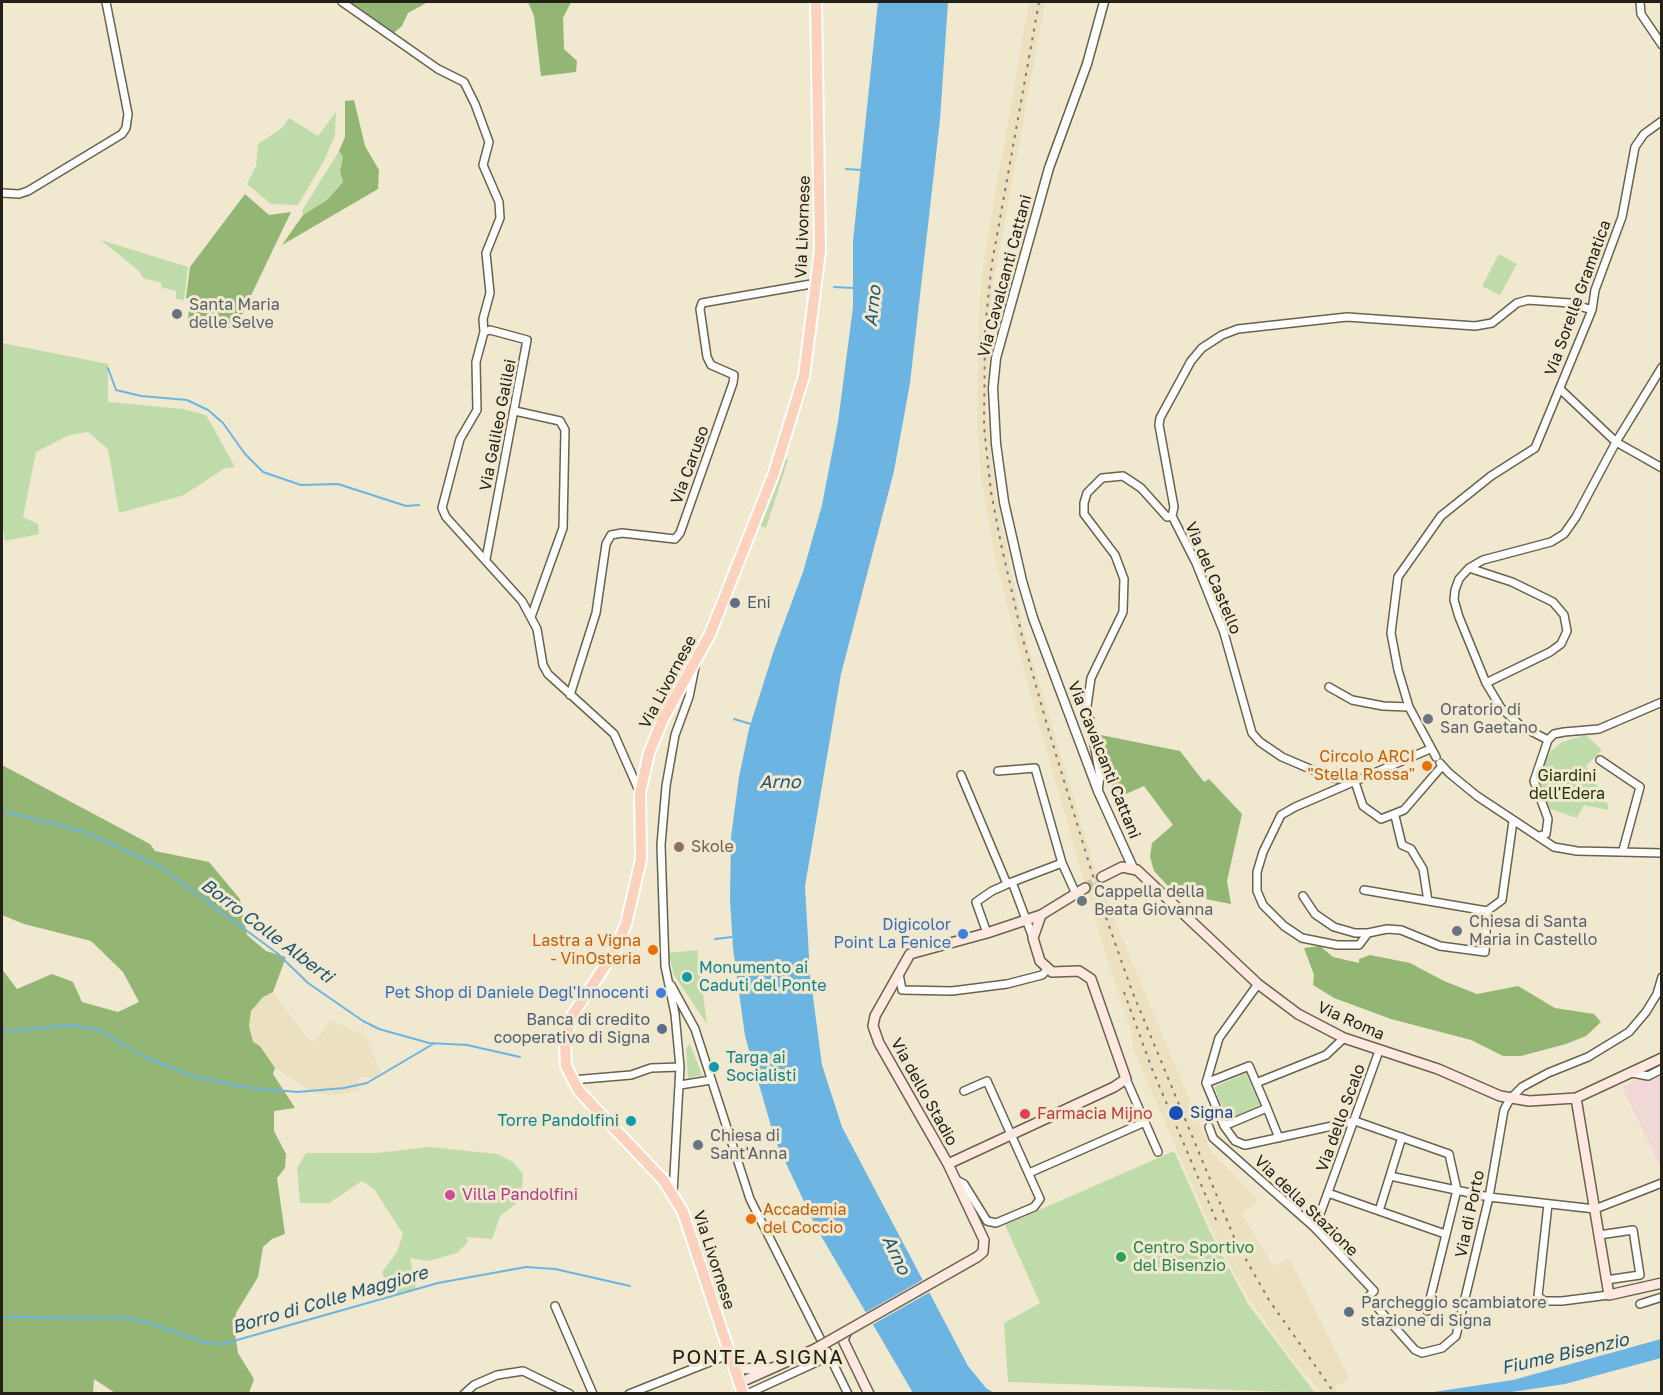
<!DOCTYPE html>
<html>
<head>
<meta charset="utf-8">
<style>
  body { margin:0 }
  #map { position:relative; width:1663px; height:1395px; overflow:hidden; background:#f1e8d0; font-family:"Golos Text",sans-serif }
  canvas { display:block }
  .frame { position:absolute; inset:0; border:3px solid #232017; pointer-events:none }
</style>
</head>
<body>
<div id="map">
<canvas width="1663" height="1395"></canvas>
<div class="frame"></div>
</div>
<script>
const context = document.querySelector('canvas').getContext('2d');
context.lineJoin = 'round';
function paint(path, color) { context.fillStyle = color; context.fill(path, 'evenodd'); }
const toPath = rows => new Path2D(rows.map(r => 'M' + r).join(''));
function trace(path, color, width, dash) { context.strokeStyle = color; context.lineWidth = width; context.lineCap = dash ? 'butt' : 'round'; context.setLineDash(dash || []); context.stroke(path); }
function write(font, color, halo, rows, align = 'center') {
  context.font = font + ' "Golos Text",sans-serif'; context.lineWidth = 6; context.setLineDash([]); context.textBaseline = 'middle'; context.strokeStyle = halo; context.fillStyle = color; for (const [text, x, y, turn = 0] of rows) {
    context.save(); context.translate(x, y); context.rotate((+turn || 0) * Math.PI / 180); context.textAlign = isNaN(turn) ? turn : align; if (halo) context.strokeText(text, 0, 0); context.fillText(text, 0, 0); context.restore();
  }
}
const built = toPath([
  [1029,2,1045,2,993,286,986,409,994,485,1024,632,1097,876,1144,991,1211,1151,1259,1200,1242,1214,1273,1266,1289,1258,1350,1380,1334,1386,1339,1393,1324,1393,1320,1390,1294,1362,1249,1299,1217,1242,1134,1051,1130,1028,1106,956,1031,697,996,561,981,478,977,422,979,307,984,259],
  [273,992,307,1038,315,1042,331,1020,365,1036,382,1074,380,1078,362,1077,358,1081,359,1091,331,1095,314,1093,275,1068,261,1046,253,1042,249,1026,251,1011,263,997]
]);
const education = toPath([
  [1661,1068,1661,1168,1622,1087]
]);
const green = toPath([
  [336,112,335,135,324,161,298,205,271,204,247,184,256,166,258,144,282,128,289,118,318,136],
  [339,151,343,157,340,171,343,182,327,200,303,215,302,211],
  [101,240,188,267,184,300,176,299,176,291,161,287,162,283,143,278,139,271],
  [1499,254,1517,264,1500,295,1482,286],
  [2,343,108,364,108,402,183,409,206,415,235,467,225,468,184,495,119,513,108,449,88,432,69,435,36,452,23,517,38,524,39,534,5,541,2,524],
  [783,458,788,460,766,528,756,524],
  [1586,735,1602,750,1586,766,1608,805,1608,810,1584,805,1577,818,1550,809,1537,784,1540,769,1551,751,1562,742],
  [697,950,707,1024,674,975,668,953],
  [690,1044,702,1075,688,1078,686,1048],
  [1246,1073,1260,1105,1228,1119,1214,1087],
  [430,1147,497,1154,513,1162,523,1174,521,1200,500,1216,492,1239,466,1237,468,1242,457,1253,429,1261,410,1258,416,1290,389,1295,382,1272,397,1252,403,1234,374,1189,362,1181,329,1203,300,1203,297,1168,306,1153,376,1153],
  [1174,1151,1210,1232,1248,1304,1315,1393,1008,1382,1004,1323,1040,1303,1005,1225]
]);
const forest = toPath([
  [342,2,428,2,408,13,402,26,391,35],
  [528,2,571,2,563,18,564,49,577,61,576,72,541,76,534,16],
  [354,100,365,146,379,170,378,189,282,245,303,215,327,200,343,182,340,171,343,157,339,151,345,137,345,101],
  [245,194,269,215,291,212,235,329,188,320,190,300,186,298,190,267],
  [1096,734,1180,751,1204,782,1209,779,1242,814,1227,881,1231,904,1195,897,1169,887,1154,871,1150,857,1152,843,1173,825,1144,786,1119,797,1107,778],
  [2,765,150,844,155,851,209,862,240,899,247,935,266,951,286,957,273,992,263,997,251,1011,249,1026,253,1042,260,1046,275,1068,273,1074,295,1108,274,1111,274,1131,286,1154,285,1168,277,1178,285,1234,272,1239,263,1247,258,1277,236,1313,234,1328,238,1353,254,1379,249,1393,115,1393,94,1379,93,1393,2,1393,2,969,17,989,52,974,73,982,82,1002,118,1012,139,1002,123,972,91,941,24,924,2,915],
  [1320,946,1333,957,1359,963,1359,959,1370,955,1410,963,1444,981,1477,994,1518,986,1555,1008,1594,1014,1601,1022,1586,1036,1566,1044,1521,1056,1503,1056,1471,1040,1391,1019,1334,998,1313,985,1314,975,1304,948]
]);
const water = toPath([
  [878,2,948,2,940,120,910,383,894,471,841,674,805,886,810,974,822,1065,842,1127,968,1366,986,1388,994,1393,913,1393,817,1229,775,1140,745,1036,733,948,730,898,731,837,739,777,749,729,774,650,803,572,822,505,838,422,853,307,853,241],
  [1661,1339,1661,1358,1565,1384,1505,1393,1427,1393,1513,1380]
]);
const pier = toPath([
  [924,1279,930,1292,870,1326,863,1314]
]);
const stream = toPath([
  [846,169,862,170],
  [834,287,853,288],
  [108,368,116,390,141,396,187,400,208,410,223,423,245,454,263,472,301,485,338,484,406,506,419,505],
  [734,719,751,724],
  [2,811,85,832,159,866,277,953,308,983,363,1021,379,1029,429,1043,467,1045,520,1057],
  [715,939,732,937],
  [2,1032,72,1025,98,1030,143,1056,189,1075,243,1087,297,1092,344,1088,367,1083,433,1044],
  [738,1079,755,1076],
  [2,1317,126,1318,149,1323,206,1343,223,1344,438,1283,526,1267,555,1269,630,1286]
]);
const secondaryTunnel = toPath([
  [1085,888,1102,877]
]);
const minor = toPath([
  [342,2,438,69,464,82,475,104,489,142,483,165,499,202,500,218,486,253,490,293,483,319,484,332,476,362,477,410,460,439,442,508,446,517,522,601,537,629,543,665,548,674,614,734,640,793],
  [1640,2,1641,14,1662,45],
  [2,193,19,194,28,191,122,134,126,128,128,114,106,2],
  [484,332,490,330,527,340,486,559],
  [1560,389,1616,442,1662,468],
  [515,411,560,421,565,430,563,528,531,617],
  [1172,516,1174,507,1159,425,1160,418,1191,361,1202,348,1222,335,1238,329,1347,317,1475,326,1492,323,1517,303,1528,300,1570,303,1592,310],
  [1172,516,1196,563,1224,633,1252,733,1260,742,1282,757,1329,777,1355,782],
  [1469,568,1512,582,1553,602,1564,615,1567,631,1561,644,1550,652,1486,683],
  [1329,687,1352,700,1383,706,1409,707],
  [570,695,596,613,606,544,611,535,622,533,675,539,680,533,733,383,734,375,711,365,707,357,700,309,702,303,817,283],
  [1548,740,1521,726,1501,708,1486,683,1459,617,1454,600,1455,590,1459,579,1469,568,1483,560,1551,542,1564,534,1576,517,1616,442,1662,367],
  [1436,757,1409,707,1398,670,1391,633,1398,577,1441,516,1491,476,1535,448,1592,310,1595,290,1622,217,1635,147,1644,134,1662,121],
  [1600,760,1640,787,1623,850],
  [1440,763,1449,773,1477,796,1554,847,1577,851,1662,853],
  [998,771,1035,768,1062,863,1076,894],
  [961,775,1007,884],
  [1355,782,1363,806,1381,819,1404,810,1442,766],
  [1098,791,1100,776,1087,706,1091,678,1123,612,1124,579,1115,555,1084,514,1084,503,1087,493,1102,478,1123,476,1141,488,1167,517,1172,516],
  [1395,816,1402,845,1411,849,1423,869,1428,901],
  [1539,836,1546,834,1548,819,1534,781,1548,740,1554,734,1564,732,1599,729,1662,702],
  [1012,882,1062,863],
  [1364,890,1487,911],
  [1303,896,1315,914,1334,927,1355,933,1368,933,1387,929,1401,930,1440,946,1485,952,1487,911],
  [1487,911,1502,900,1513,821],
  [987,933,976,902,992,891,1012,882,1033,938],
  [1368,933,1359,945,1337,945,1302,938,1284,926,1263,905,1257,891,1257,872,1263,852,1281,815,1295,807,1430,749],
  [899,974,902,990,952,991,1007,984,1042,975,1048,969],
  [671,985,695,1029,750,1199,820,1338],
  [1249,1066,1267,1108,1224,1126,1206,1083,1249,1066],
  [1632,1073,1648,1076,1662,1069],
  [1126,1079,1158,1152],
  [572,1080,631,1075,651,1068,680,1067],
  [1206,1083,1219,1038,1258,984],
  [1256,1083,1326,1055,1344,1038],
  [680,1085,711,1080],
  [1267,1108,1279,1138],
  [1224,1126,1235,1141,1245,1145,1355,1121,1449,1154,1457,1190,1427,1311],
  [1209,1127,1213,1138,1315,1228,1374,1291,1368,1297,1415,1350,1422,1353,1442,1348,1456,1336,1489,1197,1504,1110,1510,1099,1522,1087,1548,1073,1588,1057,1629,1032,1646,1012,1657,994,1662,977],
  [1029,1173,1145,1122],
  [1390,1176,1489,1197,1595,1209,1662,1183],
  [956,1180,964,1184,987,1221,996,1223,1034,1207,1040,1199,987,1081,964,1091],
  [673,1193,680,1067,675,1014,665,966,661,845,666,786,675,735,689,697,695,667],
  [1328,1193,1445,1234],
  [1548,1204,1538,1296,1544,1301,1562,1301,1609,1295],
  [1379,1211,1402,1137],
  [1315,1228,1379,1051],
  [1599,1235,1633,1230,1640,1275,1606,1280],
  [1640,1304,1662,1297],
  [555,1306,593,1394],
  [827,1351,848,1394],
  [464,1394,474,1385,497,1375,523,1371,570,1394],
  [629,1394,730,1354],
  [747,1394,830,1356]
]);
const tertiary = toPath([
  [1104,2,1087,64,1049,168,996,358,993,388,996,444,1004,502,1022,581,1033,618,1098,791,1133,868]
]);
const secondary = toPath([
  [1102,877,1122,867,1137,870,1258,984,1298,1014,1344,1038,1438,1069,1500,1096,1529,1101,1576,1098,1662,1058],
  [1576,1098,1609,1295,1662,1283],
  [948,1164,1114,1087,1126,1079,1091,979,1079,971,1052,972,1040,961,1033,938,1041,915],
  [977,1257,983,1252,984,1240,948,1164,879,1043,873,1026,875,1016,910,954,987,933,1041,915,1085,888],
  [847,1331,843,1340,869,1394],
  [735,1369,769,1368],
  [739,1383,815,1349]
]);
const primary = toPath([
  [743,1394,683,1212,664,1181,579,1091,566,1066,565,1044,571,1017,613,954,626,924,641,859,640,793,649,753,663,719,710,634,774,473,804,376,820,251,816,2]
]);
const rail = toPath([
  [1039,2,992,263,985,328,984,427,991,492,1001,544,1022,636,1047,725,1103,909,1132,991,1236,1242,1269,1300,1335,1394],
  [1124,992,1152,1069,1217,1222]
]);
const secondaryBridge = toPath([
  [815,1349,977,1257]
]);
const markers = [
  [177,314,6,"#6b7280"],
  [735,603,6,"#5c6f8a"],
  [1428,719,6,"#6b7280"],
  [1427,766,6,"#e8710a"],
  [679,847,6,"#8d6e63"],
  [1082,901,6,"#6b7280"],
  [1457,931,6,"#6b7280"],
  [963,934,6,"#3f7fe0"],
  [653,950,6,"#e8710a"],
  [687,977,6,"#0f9aa8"],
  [661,993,6,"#3f7fe0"],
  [662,1029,6,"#5c6f8a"],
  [714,1067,6,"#0f9aa8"],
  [1176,1113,8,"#1a4fb4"],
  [1025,1114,6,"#e0444e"],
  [631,1121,6,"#0f9aa8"],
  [698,1145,6,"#6b7280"],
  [450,1195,6,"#d1479c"],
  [751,1219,6,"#e8710a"],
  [1121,1257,6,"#2e9e5b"],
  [1349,1312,6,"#5c6f8a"]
];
const streetNames = [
  ["Via Livornese",803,227,-88],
  ["Via Cavalcanti Cattani",1005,276,-75],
  ["Via Sorelle Gramatica",1578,298,-70],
  ["Via Galileo Galilei",498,425,-79],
  ["Via Caruso",690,465,-70],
  ["Via del Castello",1213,578,67],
  ["Via Livornese",668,682,-62],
  ["Via Cavalcanti Cattani",1104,760,68],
  ["Via Roma",1351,1021,24],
  ["Via dello Stadio",924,1092,61],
  ["Via dello Scalo",1341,1118,-70],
  ["Via della Stazione",1306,1206,44],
  ["Via di Porto",1470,1214,-78],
  ["Via Livornese",714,1260,72]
];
const worshipNames = [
  ["Santa Maria",189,305],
  ["delle Selve",189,323],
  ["Oratorio di",1440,710],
  ["San Gaetano",1440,728],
  ["Cappella della",1094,892],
  ["Beata Giovanna",1094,910],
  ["Chiesa di Santa",1469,922],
  ["Maria in Castello",1469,940],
  ["Chiesa di",710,1136],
  ["Sant'Anna",710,1154]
];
const serviceNames = [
  ["Eni",747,603],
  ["Banca di credito",650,1020,"right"],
  ["cooperativo di Signa",650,1038,"right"],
  ["Parcheggio scambiatore",1361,1303],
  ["stazione di Signa",1361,1321]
];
const foodNames = [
  ["Circolo ARCI",1415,757],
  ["\"Stella Rossa\"",1415,775],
  ["Lastra a Vigna",641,941],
  ["- VinOsteria",641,959],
  ["Accademia",763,1210,"left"],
  ["del Coccio",763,1228,"left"]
];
const parkNames = [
  ["Giardini",1567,776],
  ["dell'Edera",1567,794]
];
const educationNames = [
  ["Skole",691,847]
];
const shopNames = [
  ["Digicolor",951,925],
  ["Point La Fenice",951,943],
  ["Pet Shop di Daniele Degl'Innocenti",649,993]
];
const cultureNames = [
  ["Monumento ai",699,968],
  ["Caduti del Ponte",699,986],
  ["Targa ai",726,1058],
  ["Socialisti",726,1076],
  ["Torre Pandolfini",619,1121,"right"]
];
const transitNames = [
  ["Signa",1190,1113]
];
const healthNames = [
  ["Farmacia Mijno",1037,1114]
];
const hotelNames = [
  ["Villa Pandolfini",462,1195]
];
const leisureNames = [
  ["Centro Sportivo",1133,1248],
  ["del Bisenzio",1133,1266]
];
const waterNames = [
  ["Arno",873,306,-84],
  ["Arno",780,782],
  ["Borro Colle Alberti",267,931,37],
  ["Arno",896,1255,64],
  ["Borro di Colle Maggiore",330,1300,-16],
  ["Fiume Bisenzio",1565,1354,-13]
];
const quarterNames = [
  ["PONTE A SIGNA",758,1358]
];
paint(built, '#ebe0c0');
paint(education, '#f2d7d7');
paint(green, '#c0dbaa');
paint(forest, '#93b674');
paint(water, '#6cb5e2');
paint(pier, '#f1e8d0');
trace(stream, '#6cb5e2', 2);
trace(secondaryTunnel, '#c8c0ab', 9, [9, 4.5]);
trace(minor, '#6a624d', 10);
trace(tertiary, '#6a624d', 11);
trace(secondary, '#6a624d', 12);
trace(primary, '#fff', 14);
trace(minor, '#fff', 7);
trace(tertiary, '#fff', 8);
trace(secondary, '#fee8df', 9);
trace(primary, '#fcd2bf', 10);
trace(rail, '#817b6c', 2, [3, 6]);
trace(secondaryBridge, '#6a624d', 12, []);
trace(secondaryBridge, '#fee8df', 9);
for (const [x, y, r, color] of markers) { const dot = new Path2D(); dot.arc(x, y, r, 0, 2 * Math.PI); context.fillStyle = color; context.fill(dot); trace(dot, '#f1e8d0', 2); }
write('16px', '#232017', '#f1e8d0', streetNames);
write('16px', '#5b616d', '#f1e8d0', worshipNames, 'left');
write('16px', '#4e5e75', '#f1e8d0', serviceNames, 'left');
write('16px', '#c56008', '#f1e8d0', foodNames, 'right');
write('16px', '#213706', '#f1e8d0', parkNames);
write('16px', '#785e54', '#f1e8d0', educationNames, 'left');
write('16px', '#366cbe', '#f1e8d0', shopNames, 'right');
write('16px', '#0d838f', '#f1e8d0', cultureNames, 'left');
write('16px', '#164399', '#f1e8d0', transitNames, 'left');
write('16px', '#be3a42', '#f1e8d0', healthNames, 'left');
write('16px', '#b23c85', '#f1e8d0', hotelNames, 'left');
write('16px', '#27864d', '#f1e8d0', leisureNames, 'left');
write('italic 18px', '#1e5574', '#f1e8d0', waterNames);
context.letterSpacing = '1.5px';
write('20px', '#232017', '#f1e8d0', quarterNames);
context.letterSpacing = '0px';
</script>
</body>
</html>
